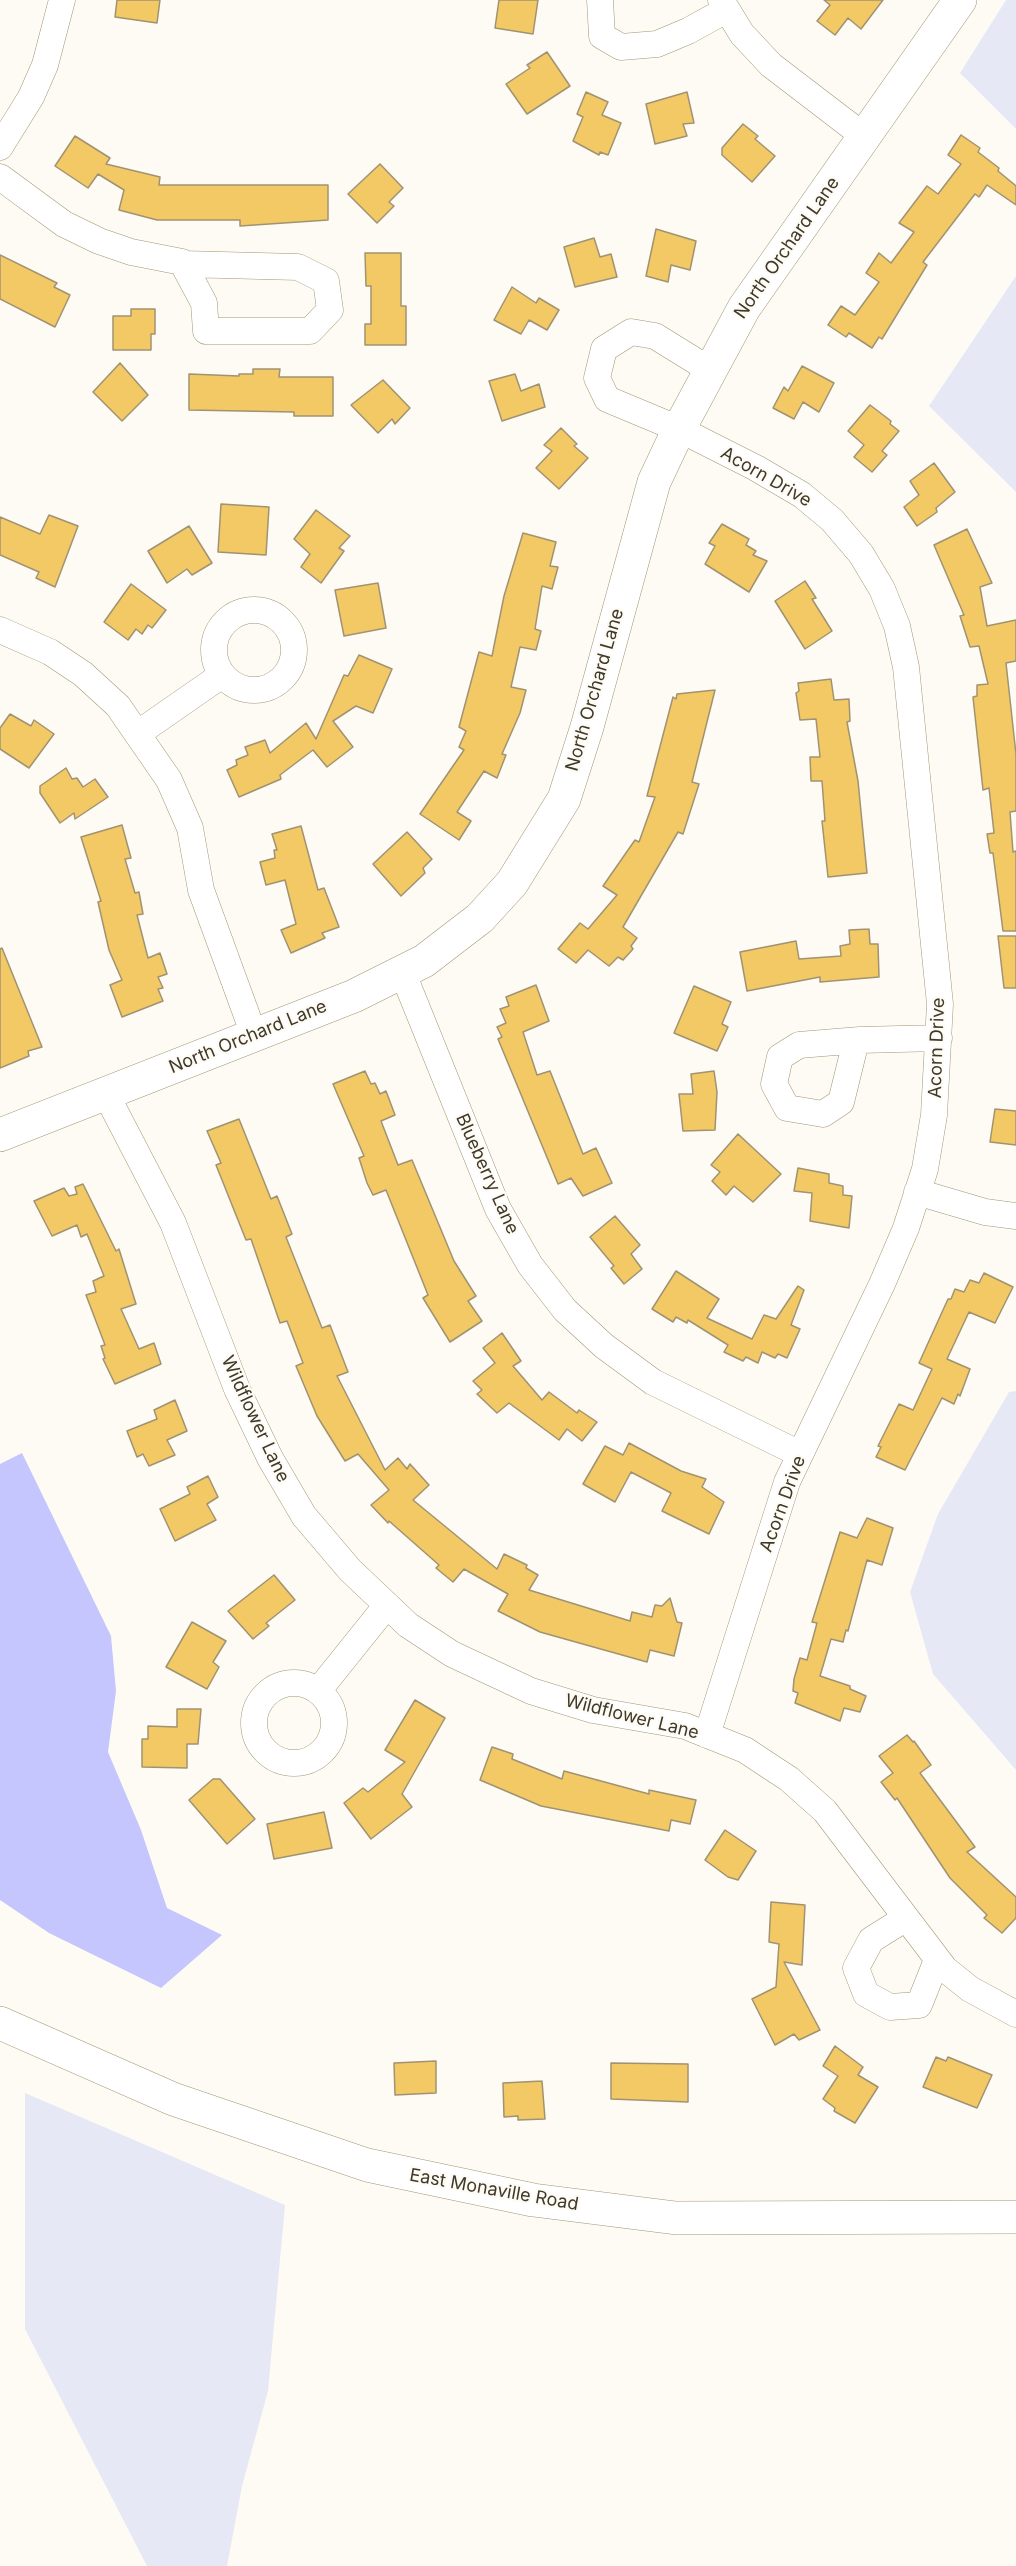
<!DOCTYPE html>
<html>
<head>
<meta charset="utf-8">
<style>
  body { margin:0 }
  canvas { display:block; background:#fefbf4 }
</style>
</head>
<body>
<canvas width="1016" height="2566"></canvas>
<script>
const context = document.querySelector('canvas').getContext('2d');
context.lineJoin = 'round';
function paint(path, color) { context.fillStyle = color; context.fill(path, 'evenodd'); }
const toPath = rows => new Path2D(rows.map(r => 'M' + r).join(''));
function trace(path, color, width, dash) { context.strokeStyle = color; context.lineWidth = width; context.lineCap = dash ? 'butt' : 'round'; context.setLineDash(dash || []); context.stroke(path); }
function write(font, color, halo, rows, align = 'center') {
  context.font = font + ' Inter,sans-serif'; context.lineWidth = 4.5; context.setLineDash([]); context.textBaseline = 'middle'; context.strokeStyle = halo; context.fillStyle = color; for (const [text, x, y, turn = 0] of rows) {
    context.save(); context.translate(x, y); context.rotate((+turn || 0) * Math.PI / 180); context.textAlign = isNaN(turn) ? turn : align; if (halo) context.strokeText(text, 0, 0); context.fillText(text, 0, 0); context.restore();
  }
}
const green = toPath([
  [1006,0,1016,0,1016,129,960,73],
  [1016,276,1016,492,929,406],
  [1016,1391,1016,1770,933,1674,910,1592,938,1514,1009,1392],
  [25,2093,285,2205,268,2391,242,2486,227,2566,147,2566,25,2329]
]);
const water = toPath([
  [22,1453,111,1636,116,1691,108,1752,141,1830,167,1908,222,1935,161,1988,49,1933,0,1900,0,1464]
]);
const building = toPath([
  [117,0,160,0,157,23,115,17,117,0],
  [499,0,538,0,533,34,495,28,499,0],
  [824,0,883,0,861,29,848,18,835,35,817,21,830,5,824,0],
  [547,52,570,86,527,114,506,84,530,68,527,65,547,52],
  [586,92,608,102,602,115,621,123,608,155,600,152,599,155,573,141,583,117,577,114,586,92],
  [687,92,694,123,683,124,687,136,655,144,646,104,687,92],
  [743,124,758,136,755,139,775,156,752,182,722,155,722,148,743,124],
  [961,135,980,148,978,152,999,168,998,171,1016,186,1016,205,987,185,979,197,975,194,923,262,927,265,882,339,879,337,872,348,849,333,846,337,828,325,841,306,855,315,879,282,866,273,879,253,891,263,914,232,899,223,927,186,938,194,961,164,948,155,961,135],
  [75,136,110,158,106,164,160,177,159,185,328,185,328,220,240,226,240,220,157,220,119,210,124,190,98,174,88,188,55,166,75,136],
  [380,164,403,188,389,202,394,206,377,223,348,194,380,164],
  [656,229,696,241,690,270,671,265,668,282,646,276,656,229],
  [594,238,600,257,611,254,617,277,575,287,564,247,594,238],
  [365,253,401,253,401,306,406,306,406,345,365,345,365,324,371,324,371,286,366,286,365,253],
  [0,255,57,283,54,287,70,295,55,327,0,299,0,255],
  [512,287,536,303,539,298,559,310,547,330,529,320,521,334,494,320,512,287],
  [131,309,155,309,155,334,151,334,151,350,113,350,113,316,131,316,131,309],
  [120,363,148,395,122,421,93,392,120,363],
  [802,366,834,383,819,412,803,402,794,419,773,408,784,387,788,391,802,366],
  [253,369,280,369,279,377,333,377,333,416,294,416,294,412,189,410,189,374,239,376,239,374,253,374,253,369],
  [515,374,521,391,539,384,545,407,502,421,489,381,515,374],
  [383,380,410,408,395,424,392,419,378,433,351,405,383,380],
  [870,405,891,421,890,424,899,431,882,451,887,455,872,472,854,457,864,445,848,431,870,405],
  [561,428,577,444,574,446,588,458,559,489,536,468,552,451,544,445,561,428],
  [934,463,955,492,936,508,937,512,917,526,904,507,919,495,910,481,934,463],
  [221,504,269,507,266,555,218,552,221,504],
  [316,510,350,536,339,548,344,551,321,583,301,567,310,554,294,539,316,510],
  [49,515,78,526,55,587,36,578,39,572,0,555,0,517,40,534,49,515],
  [722,524,749,539,746,545,756,551,753,555,767,561,749,592,705,564,715,546,709,543,722,524],
  [189,526,212,563,192,575,187,569,167,583,148,551,189,526],
  [967,529,992,583,980,587,987,626,1016,620,1016,661,1006,663,1016,754,1016,811,1010,812,1013,852,1016,851,1016,931,1003,931,993,853,990,853,987,834,994,833,989,788,983,790,973,697,977,696,977,685,988,684,979,646,970,647,960,616,964,615,934,545,967,529],
  [523,533,556,542,550,566,558,567,552,589,542,586,535,629,541,631,536,650,520,647,511,687,526,690,520,713,502,754,506,755,497,778,484,771,457,812,471,821,459,840,420,814,464,750,459,747,466,731,459,727,479,652,492,656,504,596,523,533],
  [805,581,816,598,812,599,832,631,805,649,775,601,805,581],
  [378,583,386,628,344,636,335,590,378,583],
  [131,584,166,610,152,628,148,625,142,634,136,629,128,640,104,622,131,584],
  [359,655,392,669,373,713,356,706,333,721,353,747,327,767,313,750,280,775,281,779,239,797,227,770,237,765,236,760,248,755,245,747,265,740,270,753,306,723,316,739,344,675,348,676,359,655],
  [831,679,834,700,849,699,850,721,847,722,858,781,867,873,828,877,822,821,825,821,822,781,811,781,810,757,820,757,816,719,800,720,796,693,799,691,798,683,831,679],
  [715,690,692,782,699,784,683,834,678,832,623,927,637,938,631,946,633,949,623,960,618,957,609,966,588,950,576,963,558,949,580,923,588,929,617,895,603,886,635,840,639,842,655,797,647,796,673,697,676,699,677,694,715,690],
  [10,714,31,726,34,720,54,734,29,768,0,749,0,728,10,714],
  [66,768,72,779,77,778,83,787,95,779,108,797,75,819,74,813,60,823,40,793,40,786,66,768],
  [122,825,131,858,125,859,135,893,139,892,143,914,137,915,148,958,160,953,167,974,158,977,163,988,158,989,163,1001,122,1017,110,985,122,980,109,950,98,902,101,901,81,837,122,825],
  [301,826,318,890,324,888,339,927,322,933,325,938,291,953,281,930,296,924,285,880,266,885,260,862,275,858,274,850,277,850,272,834,301,826],
  [407,832,432,859,423,868,425,873,401,896,373,864,407,832],
  [869,929,870,944,878,944,879,977,820,982,820,977,747,991,740,952,796,941,799,959,841,956,840,946,850,944,849,930,869,929],
  [998,936,1016,936,1016,988,1004,988,998,936],
  [2,948,42,1047,28,1051,29,1056,0,1068,0,949,2,948],
  [536,985,549,1021,523,1032,537,1075,550,1071,583,1154,596,1148,612,1183,583,1196,571,1178,558,1184,498,1039,502,1037,497,1027,506,1023,500,1009,509,1006,506,997,536,985],
  [694,986,731,1002,722,1024,728,1027,717,1051,674,1033,694,986],
  [365,1071,371,1084,375,1083,380,1094,386,1091,395,1115,381,1121,398,1165,412,1160,454,1261,476,1296,468,1301,482,1321,450,1342,423,1298,428,1295,386,1190,373,1195,367,1183,359,1158,364,1156,333,1084,365,1071],
  [714,1071,717,1092,715,1130,683,1131,679,1094,693,1094,691,1074,714,1071],
  [995,1109,1016,1111,1016,1145,990,1142,995,1109],
  [239,1119,271,1199,277,1196,292,1234,286,1237,322,1328,330,1325,348,1372,337,1376,385,1470,398,1458,407,1469,410,1464,429,1485,413,1500,497,1569,504,1554,527,1565,526,1568,538,1575,529,1590,630,1621,632,1612,652,1617,655,1605,662,1606,670,1598,677,1622,682,1623,674,1656,650,1650,647,1662,540,1632,498,1611,508,1594,464,1569,453,1582,436,1568,439,1565,389,1521,388,1523,371,1505,389,1490,358,1454,345,1461,317,1416,296,1366,303,1363,287,1321,280,1323,251,1239,246,1240,216,1165,221,1163,207,1131,239,1119],
  [738,1134,781,1174,753,1202,734,1186,726,1195,712,1181,720,1172,711,1165,738,1134],
  [798,1168,829,1174,829,1183,843,1186,843,1195,852,1196,849,1228,810,1221,812,1193,794,1191,798,1168],
  [83,1184,116,1251,119,1249,136,1304,121,1309,139,1349,154,1343,161,1364,115,1384,103,1359,105,1358,101,1346,105,1345,86,1295,96,1292,93,1281,104,1276,87,1234,81,1237,77,1225,52,1236,34,1201,64,1188,69,1196,77,1194,75,1187,83,1184],
  [615,1216,640,1245,631,1254,642,1269,624,1284,611,1268,614,1266,590,1237,615,1216],
  [676,1271,719,1299,707,1318,752,1339,764,1315,776,1319,798,1286,804,1290,791,1325,800,1329,787,1358,778,1354,775,1358,762,1352,758,1363,746,1357,743,1361,724,1352,728,1345,688,1320,687,1323,676,1317,673,1322,652,1309,676,1271],
  [984,1273,1013,1287,995,1323,969,1312,947,1359,970,1369,960,1396,958,1394,954,1404,942,1398,905,1470,876,1457,881,1447,878,1446,899,1404,913,1410,932,1369,919,1363,948,1299,951,1299,955,1289,964,1292,970,1280,979,1283,984,1273],
  [502,1333,521,1361,513,1366,542,1400,549,1392,577,1413,579,1410,597,1422,582,1441,567,1429,559,1440,509,1403,497,1413,477,1394,482,1390,473,1381,495,1363,483,1348,502,1333],
  [175,1400,187,1431,167,1440,175,1455,149,1466,143,1454,137,1457,127,1431,157,1419,154,1410,175,1400],
  [629,1443,681,1471,706,1479,702,1487,724,1502,709,1534,662,1511,671,1493,631,1472,615,1502,583,1484,605,1446,623,1455,629,1443],
  [208,1476,218,1497,207,1504,216,1520,175,1541,160,1509,190,1494,187,1487,208,1476],
  [867,1518,893,1528,882,1565,867,1560,848,1631,846,1630,843,1642,831,1639,820,1676,850,1686,850,1689,866,1696,860,1712,844,1708,840,1721,795,1703,798,1693,793,1691,794,1679,800,1658,807,1660,817,1623,812,1622,840,1532,857,1538,867,1518],
  [274,1575,295,1600,266,1623,269,1626,253,1639,228,1611,274,1575],
  [192,1622,226,1641,213,1662,219,1667,207,1689,166,1667,192,1622],
  [415,1700,445,1718,402,1794,412,1807,371,1839,344,1803,363,1788,368,1792,405,1762,385,1750,415,1700],
  [177,1709,201,1709,198,1744,187,1744,187,1768,142,1767,142,1739,148,1739,148,1726,177,1727,177,1709],
  [907,1735,913,1742,914,1741,931,1765,920,1773,975,1847,967,1852,1016,1897,1016,1918,1002,1933,984,1918,987,1915,950,1878,897,1798,895,1800,881,1782,893,1773,879,1756,907,1735],
  [492,1747,513,1754,512,1759,562,1779,564,1771,649,1794,649,1790,696,1800,690,1824,671,1820,669,1831,541,1806,480,1780,492,1747],
  [213,1779,220,1779,255,1819,227,1844,189,1800,213,1779],
  [324,1812,332,1848,274,1859,267,1824,324,1812],
  [725,1830,756,1851,738,1880,728,1877,705,1860,725,1830],
  [771,1902,805,1905,802,1965,784,1962,820,2030,799,2040,794,2034,775,2045,752,1999,776,1987,779,1944,769,1942,771,1902],
  [835,2046,863,2067,858,2075,878,2087,855,2123,834,2111,835,2108,823,2099,838,2076,823,2066,835,2046],
  [936,2057,946,2061,948,2057,992,2075,977,2108,923,2087,936,2057],
  [436,2061,436,2093,395,2095,394,2063,436,2061],
  [611,2063,688,2064,688,2102,611,2099,611,2063],
  [542,2081,545,2119,518,2120,518,2116,504,2117,503,2083,542,2081]
]);
const street = toPath([
  [600,0,602,36,621,47,657,44,688,31,726,10],
  [721,0,742,34,771,65,865,137],
  [0,147,31,97,45,65,62,0],
  [0,177,64,224,99,241,131,252,182,262,183,264,204,303,206,331,310,331,330,310,326,281,298,267,183,264],
  '214 650a40 40 0 1 1 80 0a40 40 0 1 1-80 0Z',
  [0,630,50,652,83,674,118,706,169,780,190,828,201,890,254,1035],
  [137,734,222,675],
  [402,971,498,1209,530,1265,565,1310,604,1346,653,1382,800,1454],
  [856,1041,841,1102,823,1114,787,1108,774,1084,780,1057,799,1045,860,1040,939,1038],
  [106,1094,173,1223,237,1389,270,1458,304,1516,350,1570,408,1625,452,1654,531,1691,593,1710,685,1726,745,1750,789,1779,825,1811,945,1969,970,1989,1016,2014],
  [917,1192,985,1212,1016,1216],
  '254 1723a40 40 0 1 1 80 0a40 40 0 1 1-80 0Z',
  [318,1691,387,1605],
  [707,1735,787,1482,882,1284,906,1228,925,1169,934,1115,940,1004,906,667,897,626,882,589,861,554,832,520,802,495,756,468,679,429,607,399,597,378,604,349,631,332,655,336,710,370],
  [906,1918,871,1940,856,1968,866,1994,890,2007,919,2005,937,1960]
]);
const secondary = toPath([
  [0,1135,354,996,424,961,480,918,512,883,564,799,587,727,654,482,679,429,744,308,960,0],
  [0,2023,173,2099,367,2165,533,2200,676,2218,1016,2217]
]);
const streetNames = [
  ["North Orchard Lane",787,248,-55],
  ["Acorn Drive",766,477,30],
  ["North Orchard Lane",595,690,-74],
  ["North Orchard Lane",248,1037,-22],
  ["Acorn Drive",937,1048,-88],
  ["Blueberry Lane",487,1174,66],
  ["Wildflower Lane",255,1419,65],
  ["Acorn Drive",783,1504,-70],
  ["Wildflower Lane",632,1717,14],
  ["East Monaville Road",494,2190,10]
];
paint(green, '#e7e8f5');
paint(water, '#c5c6fd');
paint(building, '#f2c965');
trace(building, '#a19371', 1.5);
trace(street, '#a49674', 27);
trace(secondary, '#a49674', 34);
trace(street, '#fff', 26);
trace(secondary, '#fff', 33);
write('18px', '#3f392b', '#fefbf4', streetNames);
</script>
</body>
</html>
